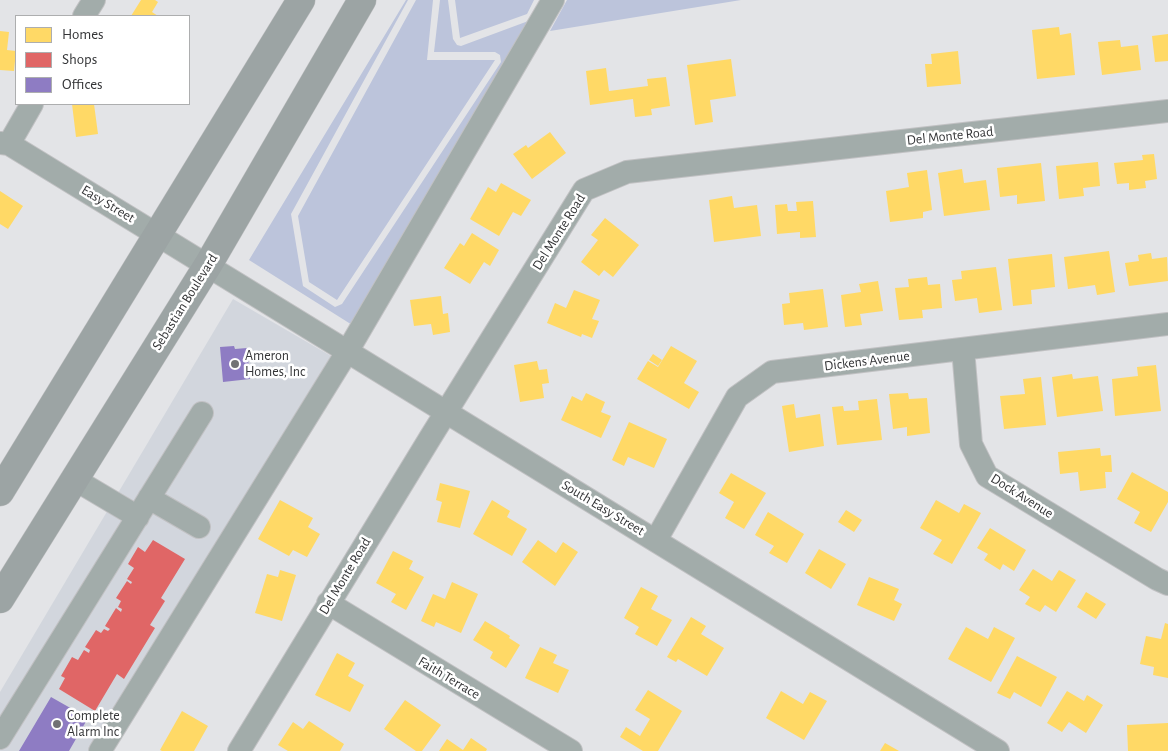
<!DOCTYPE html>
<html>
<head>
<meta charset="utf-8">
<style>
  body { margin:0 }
  #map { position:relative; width:1168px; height:751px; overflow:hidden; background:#e3e4e7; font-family:"Alegreya Sans",sans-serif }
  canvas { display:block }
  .legend { position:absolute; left:15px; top:15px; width:175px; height:90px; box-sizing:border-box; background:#fff; border:1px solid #adaeaf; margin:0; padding:6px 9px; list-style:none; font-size:15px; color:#333436 }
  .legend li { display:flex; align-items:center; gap:10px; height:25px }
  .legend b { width:25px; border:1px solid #adaeaf }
</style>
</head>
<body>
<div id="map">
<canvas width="1168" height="751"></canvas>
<ul class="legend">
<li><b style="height:14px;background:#ffd966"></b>Homes</li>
<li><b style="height:14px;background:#e06666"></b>Shops</li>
<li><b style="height:14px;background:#8e7cc3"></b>Offices</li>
</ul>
</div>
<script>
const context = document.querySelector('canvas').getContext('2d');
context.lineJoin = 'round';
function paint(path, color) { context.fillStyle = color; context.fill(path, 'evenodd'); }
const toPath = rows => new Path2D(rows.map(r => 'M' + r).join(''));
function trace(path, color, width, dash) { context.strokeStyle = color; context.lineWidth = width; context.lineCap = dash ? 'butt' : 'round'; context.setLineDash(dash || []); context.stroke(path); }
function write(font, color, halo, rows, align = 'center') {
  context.font = font + ' "Alegreya Sans",sans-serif'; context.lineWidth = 5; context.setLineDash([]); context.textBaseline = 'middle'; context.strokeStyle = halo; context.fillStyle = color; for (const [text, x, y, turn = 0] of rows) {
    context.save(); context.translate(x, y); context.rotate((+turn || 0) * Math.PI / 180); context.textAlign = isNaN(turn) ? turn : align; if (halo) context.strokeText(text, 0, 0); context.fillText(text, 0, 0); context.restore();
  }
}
const built = toPath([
  [233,299,331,356,95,751,0,751,0,692]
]);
const forest = toPath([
  [406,0,408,0,291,214,303,286,335,307,342,304,501,62,500,55,495,52,434,52,440,0,448,0,453,39,457,45,461,46,531,20,357,328,249,260],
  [416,0,433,0,427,60,495,60,337,300,309,282,298,216],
  [455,0,534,0,527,14,460,38],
  [567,0,741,0,550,31]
]);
const homes = toPath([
  [141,0,155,0,158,2,152,12,158,16,131,16],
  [1059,27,1060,35,1071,33,1075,75,1037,79,1032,30],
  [0,31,9,32,7,50,16,51,14,71,0,70],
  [1168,34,1168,61,1155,62,1152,36],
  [1120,40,1121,47,1138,45,1141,70,1102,75,1098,42],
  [958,51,961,84,927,87,925,64,932,64,931,54],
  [731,59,736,96,710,100,713,122,695,125,687,65],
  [606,68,609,91,648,86,647,79,666,77,670,106,651,109,652,115,635,117,633,99,590,105,586,71],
  [72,104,94,104,98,134,76,137],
  [550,132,566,153,532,179,513,154,526,145,528,148],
  [1154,154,1157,179,1145,181,1146,188,1129,190,1129,183,1117,184,1114,163,1143,160,1142,155],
  [1098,162,1100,186,1083,188,1084,196,1059,199,1056,166],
  [1041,163,1045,201,1017,204,1017,195,1000,197,997,168],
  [962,169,964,183,986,180,990,210,944,216,938,173],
  [927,170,932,210,923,212,923,218,890,222,886,191,909,187,907,173],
  [501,183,531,200,521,216,513,212,499,236,470,219,488,187,496,192],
  [0,191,23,206,8,229,0,224],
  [732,196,734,208,757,205,761,236,714,242,709,200],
  [813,201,816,237,800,238,800,232,777,234,775,205,787,204,788,211,797,211,796,202],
  [605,218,639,245,613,277,604,270,599,276,581,262,598,240,591,235],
  [472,233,499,250,490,266,484,262,470,284,444,268,460,243,464,246],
  [1109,251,1115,292,1097,295,1095,285,1068,289,1064,257],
  [1151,253,1152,259,1167,257,1168,281,1129,286,1125,263,1139,261,1138,255],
  [1052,254,1055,287,1031,290,1032,304,1013,306,1008,259],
  [996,267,1002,310,979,313,977,298,955,301,952,280,962,279,961,271],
  [927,277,928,285,940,284,942,308,922,310,923,318,899,320,895,288,909,287,908,279],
  [878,281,883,311,860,314,862,325,845,327,841,295,861,292,859,284],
  [823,289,828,327,804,330,803,323,784,325,782,304,790,303,789,293],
  [574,290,600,300,592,319,599,321,592,338,582,334,581,337,547,323,555,303,566,308],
  [441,296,443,314,448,313,450,332,433,335,431,324,414,326,410,300],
  [671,346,697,361,684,383,699,392,689,409,637,379,648,361,658,367],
  [653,354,662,360,658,366,649,360],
  [537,361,539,370,547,369,549,383,542,384,544,398,520,402,514,365],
  [1156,365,1161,411,1115,416,1112,379,1138,376,1137,367],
  [1072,374,1073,379,1098,376,1103,411,1057,417,1052,377],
  [1041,377,1046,425,1004,429,1000,396,1025,394,1023,379],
  [586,393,605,402,601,412,611,416,601,438,561,420,572,396,582,401],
  [908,393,909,399,927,398,930,433,907,436,907,427,893,429,889,394],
  [877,399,882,440,837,445,832,407,843,406,844,411,859,410,858,401],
  [794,404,796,418,820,414,824,446,789,452,782,406],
  [629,422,667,439,654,468,628,457,624,466,612,460],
  [1100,448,1101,456,1111,455,1112,472,1105,472,1106,488,1080,491,1078,472,1060,474,1058,452],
  [1132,472,1168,492,1168,502,1151,532,1134,523,1140,512,1117,499],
  [731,473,766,493,744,529,725,518,734,502,719,493],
  [440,483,470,491,460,528,437,522,442,502,436,500],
  [280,500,313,518,308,527,320,534,307,557,293,550,289,556,258,539],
  [492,500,510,511,507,517,527,529,512,556,473,534],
  [936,500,959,513,964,504,981,513,952,564,933,554,942,540,920,528],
  [846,510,862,520,854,532,838,522],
  [768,512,804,534,787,563,769,553,774,546,755,535],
  [990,528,1026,550,1014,571,1003,564,1000,570,984,560,988,554,977,548],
  [538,540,556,553,563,542,578,552,555,586,522,562],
  [819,549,846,564,831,589,805,573],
  [393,551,413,561,409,569,424,577,406,610,391,602,396,594,376,583],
  [1033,569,1052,581,1059,570,1076,580,1056,612,1045,605,1040,612,1025,604,1030,597,1019,590],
  [280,570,296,575,282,621,255,613,267,574,278,577],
  [869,577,899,589,894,600,902,604,894,621,857,605],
  [452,582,478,594,461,633,436,622,434,627,421,621,433,594,445,599],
  [641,587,658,596,651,609,672,620,657,646,635,634,639,627,624,618],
  [1086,592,1106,604,1096,619,1077,607],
  [691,617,706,626,701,634,724,648,707,676,678,659,676,662,667,657],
  [485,621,510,636,509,638,520,645,506,668,490,658,493,652,473,640],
  [1165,623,1168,624,1168,678,1153,675,1154,667,1140,664,1146,636,1161,639],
  [966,627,988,639,994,627,1015,638,991,682,948,659],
  [540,647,557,655,553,663,569,670,558,693,525,678],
  [337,653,355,663,348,676,364,685,350,712,315,695],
  [1017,656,1057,677,1041,707,1014,692,1010,699,997,693],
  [648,690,682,711,658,751,643,751,620,737,626,727,640,736,650,719,635,710],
  [781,691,803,704,810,692,827,701,804,740,766,718],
  [1067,691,1084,701,1087,695,1103,705,1086,733,1069,722,1062,732,1047,723],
  [405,700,441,725,422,751,416,751,384,729],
  [182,711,208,726,194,751,162,751,160,750],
  [309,721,344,744,340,751,288,751,278,745,293,722,303,729],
  [1168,723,1168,751,1128,751,1127,725],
  [471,738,487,749,486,751,439,751,447,739,463,750],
  [885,743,899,751,880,751]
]);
const shops = toPath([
  [153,540,185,559,161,598,165,601,150,625,155,628,124,679,117,674,95,711,59,689,65,678,61,676,72,657,78,660,84,650,89,653,90,650,85,647,96,630,101,633,104,629,108,631,110,629,105,626,116,608,121,612,122,609,118,607,121,601,116,598,127,581,131,584,132,582,127,579,134,568,128,564,138,547,145,552]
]);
const offices = toPath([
  [234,346,235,349,247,348,250,379,223,382,220,347],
  [51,697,88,718,69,751,19,751]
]);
const minor = toPath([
  [84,16,94,0],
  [0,143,9,144,138,223,998,751],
  [9,144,32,104],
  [963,349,971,444,987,476,1157,579,1168,584],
  [74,479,138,517],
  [149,498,199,527],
  [656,540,737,397,772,372,1168,324],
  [328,603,571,751],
  [0,738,202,413],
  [100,751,347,352,553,0],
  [239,751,430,438,584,190,627,172,1168,111]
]);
const major = toPath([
  [0,492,301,0],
  [0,599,208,265,362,0]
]);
const markers = [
  [235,364,5,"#717274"],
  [57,724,5,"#717274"]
];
const streetNames = [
  ["Del Monte Road",950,136,-6],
  ["Easy Street",108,204,31],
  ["Del Monte Road",559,232,-58],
  ["Sebastian Boulevard",185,302,-58],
  ["Dickens Avenue",867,361,-7],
  ["Dock Avenue",1022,496,32],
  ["South Easy Street",603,508,31],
  ["Del Monte Road",345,576,-59],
  ["Faith Terrace",449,678,31]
];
const poiNames = [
  ["Ameron",245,356],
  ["Homes, Inc",245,372],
  ["Complete",67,716],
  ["Alarm Inc",67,732]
];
paint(built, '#d2d6dd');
paint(forest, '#bcc4db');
paint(homes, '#ffd966');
paint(shops, '#e06666');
paint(offices, '#8e7cc3');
trace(minor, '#c1c1c3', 24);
trace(major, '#c1c1c3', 29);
trace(minor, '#a2acaa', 22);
trace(major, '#9ca4a4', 28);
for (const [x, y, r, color] of markers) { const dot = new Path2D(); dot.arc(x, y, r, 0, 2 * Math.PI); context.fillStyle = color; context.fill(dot); trace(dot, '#fff', 2); }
write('14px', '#333436', '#fff', streetNames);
write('14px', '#333436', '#fff', poiNames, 'left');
</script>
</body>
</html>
